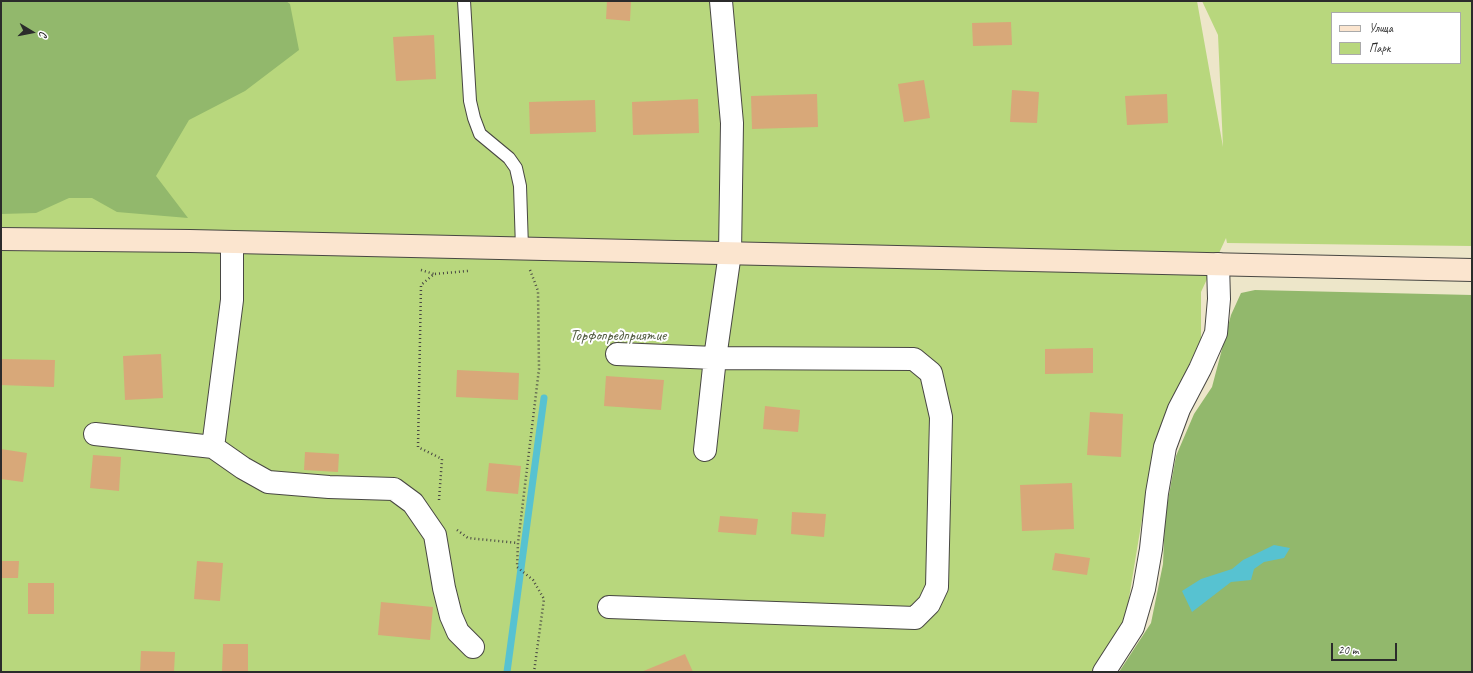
<!DOCTYPE html>
<html>
<head>
<meta charset="utf-8">
<style>
  body { margin:0 }
  #map { position:relative; width:1473px; height:673px; overflow:hidden; background:#ede6c9; font-family:Caveat,sans-serif }
  canvas { display:block }
  .frame { position:absolute; inset:0; border:2px solid #2b2b2b; pointer-events:none }
  .legend { position:absolute; left:1331px; top:12px; width:130px; height:52px; box-sizing:border-box; background:#fff; border:1px solid #aaa; margin:0; padding:5px 7px; list-style:none; font-size:12px; color:#2b2b2b }
  .legend li { display:flex; align-items:center; gap:8px; height:20px }
  .legend b { width:20px; border:1px solid #aaa }
  .north { position:absolute; left:12px; top:12px; width:40px; height:40px; -webkit-text-stroke:3px #fff; paint-order:stroke; rotate:100deg; font-size:11px; font-weight:700; line-height:16px; text-align:center; color:#2b2b2b }
  .north::after { content:''; display:block; margin:auto; width:14px; height:18px; background:#2b2b2b; clip-path:polygon(50% 0,100% 100%,50% 72%,0 100%) }
  .scale { position:absolute; left:1331px; top:643px; width:66px; height:18px; box-sizing:border-box; border:2px solid #2b2b2b; border-top:0; padding-left:5px; font-size:12px; line-height:14px; white-space:nowrap; color:#2b2b2b; -webkit-text-stroke:3px #fff; paint-order:stroke }
</style>
</head>
<body>
<div id="map">
<canvas width="1473" height="673"></canvas>
<div class="frame"></div>
<ul class="legend">
<li><b style="height:5px;background:#fbe5cf"></b>Улица</li>
<li><b style="height:11px;background:#b8d77d"></b>Парк</li>
</ul>
<div class="north">С</div>
<div class="scale">20 m</div>
</div>
<script>
const context = document.querySelector('canvas').getContext('2d');
context.lineJoin = 'round';
function paint(path, color) { context.fillStyle = color; context.fill(path, 'evenodd'); }
const toPath = rows => new Path2D(rows.map(r => 'M' + r).join(''));
function trace(path, color, width, dash) { context.strokeStyle = color; context.lineWidth = width; context.lineCap = dash ? 'butt' : 'round'; context.setLineDash(dash || []); context.stroke(path); }
function write(font, color, halo, rows, align = 'center') {
  context.font = font + ' Caveat,sans-serif'; context.lineWidth = 4; context.setLineDash([]); context.textBaseline = 'middle'; context.strokeStyle = halo; context.fillStyle = color; for (const [text, x, y, turn = 0] of rows) {
    context.save(); context.translate(x, y); context.rotate((+turn || 0) * Math.PI / 180); context.textAlign = isNaN(turn) ? turn : align; if (halo) context.strokeText(text, 0, 0); context.fillText(text, 0, 0); context.restore();
  }
}
const green = toPath([
  [1,1,1197,1,1223,147,1218,35,1202,1,1472,1,1472,246,1227,243,1226,238,1201,292,1201,339,1169,409,1143,513,1126,616,1100,663,1092,672,1,672],
  [1332,13,1460,13,1460,63,1332,63]
]);
const forest = toPath([
  [1,1,286,1,290,4,299,50,245,91,189,120,156,176,188,218,117,212,92,198,69,198,36,213,1,214],
  [1255,290,1472,295,1472,672,1119,672,1151,623,1163,564,1165,517,1176,456,1194,414,1212,387,1231,315,1241,293]
]);
const water = toPath([
  [1274,545,1290,548,1284,558,1264,562,1254,569,1251,580,1231,582,1192,612,1182,591,1201,579,1232,569,1243,560]
]);
const stream = toPath([
  [507,672,544,398]
]);
const building = toPath([
  [607,1,631,1,630,21,606,19],
  [1011,22,1012,45,973,46,972,23],
  [434,35,436,79,396,81,393,37],
  [924,80,930,118,904,122,898,84],
  [1012,90,1039,92,1037,123,1010,122],
  [817,94,818,127,752,129,751,96],
  [1167,94,1168,123,1127,125,1125,96],
  [698,99,699,133,633,135,632,102],
  [595,100,596,132,530,134,529,102],
  [1093,348,1093,373,1045,374,1045,349],
  [161,354,163,398,125,400,123,356],
  [1,359,55,360,54,387,1,385],
  [457,370,519,373,518,400,456,397],
  [606,376,664,380,661,410,604,406],
  [765,406,800,410,798,432,763,429],
  [1090,412,1123,414,1121,457,1087,455],
  [1,449,27,453,23,482,1,479],
  [305,452,339,454,338,472,304,470],
  [93,455,121,457,119,491,90,488],
  [489,463,521,466,518,494,486,491],
  [1072,483,1074,529,1022,531,1020,485],
  [792,512,826,514,824,537,791,534],
  [720,516,758,519,756,535,718,532],
  [1055,553,1090,558,1087,575,1052,570],
  [1,561,19,561,18,578,1,578],
  [197,561,223,563,220,601,194,599],
  [28,583,54,583,54,614,28,614],
  [381,602,433,607,430,640,378,635],
  [223,644,248,644,248,672,222,672],
  [141,651,175,652,174,672,140,672],
  [685,654,693,672,641,672]
]);
const path = toPath([
  [421,270,434,274],
  [530,270,538,291,539,369,518,543,517,567,533,580,544,599,534,672],
  [439,500,442,459,418,447,421,285,434,274,468,271],
  [457,530,468,538,518,543]
]);
const lane = toPath([
  [464,1,470,101,474,118,480,134,509,158,516,168,520,186,522,248]
]);
const street = toPath([
  [95,434,213,447,243,468,268,482,329,487,394,489,413,503,435,535,444,588,451,616,458,632,473,647],
  [213,447,232,300,232,242],
  [705,450,715,358,730,253,732,123,721,1],
  [609,607,915,618,929,604,937,587,941,417,931,373,914,359,715,358,617,354],
  [1104,672,1133,627,1144,589,1151,549,1157,493,1165,447,1179,409,1200,369,1216,333,1219,299,1218,264]
]);
const secondary = toPath([
  [1,239,190,241,1472,270]
]);
const parkNames = [
  ["Торфопредприятие",618,336]
];
paint(green, '#b8d77d');
paint(forest, '#92b86c');
paint(water, '#57c2d1');
trace(stream, '#57c2d1', 7);
paint(building, '#d8a879');
trace(lane, '#484743', 14);
trace(street, '#484743', 24);
trace(secondary, '#484743', 24);
trace(path, '#484743', 2.5, [1, 3]);
trace(lane, '#fff', 12);
trace(street, '#fff', 22);
trace(secondary, '#fbe5cf', 22);
write('16px', '#555f44', '#fff', parkNames);
</script>
</body>
</html>
